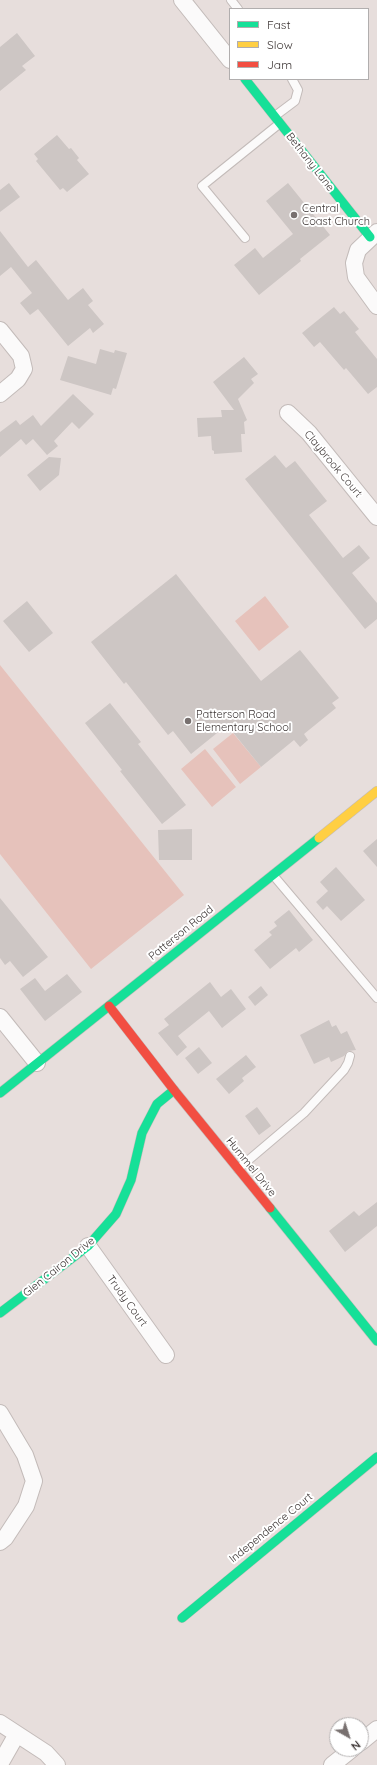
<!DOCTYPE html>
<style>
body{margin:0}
#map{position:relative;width:377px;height:1765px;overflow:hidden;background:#e7dedc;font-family:Quicksand,sans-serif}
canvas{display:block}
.legend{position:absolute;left:229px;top:8px;width:140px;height:72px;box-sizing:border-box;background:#fff;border:1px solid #b1aeae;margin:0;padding:5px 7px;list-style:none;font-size:12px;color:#3c3534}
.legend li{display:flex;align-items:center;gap:8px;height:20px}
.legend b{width:20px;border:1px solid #b1aeae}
.north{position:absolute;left:329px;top:1717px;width:40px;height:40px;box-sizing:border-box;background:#fff;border:1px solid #b1aeae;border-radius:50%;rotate:141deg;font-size:11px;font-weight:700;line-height:16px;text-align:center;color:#3c3534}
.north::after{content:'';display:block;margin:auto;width:14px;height:18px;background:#78706f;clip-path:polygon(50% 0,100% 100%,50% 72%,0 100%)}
</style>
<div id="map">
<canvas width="377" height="1765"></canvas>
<ul class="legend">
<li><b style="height:5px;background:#16e098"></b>Fast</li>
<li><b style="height:5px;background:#ffcf43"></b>Slow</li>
<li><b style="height:5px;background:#f24e42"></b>Jam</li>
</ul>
<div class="north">N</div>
</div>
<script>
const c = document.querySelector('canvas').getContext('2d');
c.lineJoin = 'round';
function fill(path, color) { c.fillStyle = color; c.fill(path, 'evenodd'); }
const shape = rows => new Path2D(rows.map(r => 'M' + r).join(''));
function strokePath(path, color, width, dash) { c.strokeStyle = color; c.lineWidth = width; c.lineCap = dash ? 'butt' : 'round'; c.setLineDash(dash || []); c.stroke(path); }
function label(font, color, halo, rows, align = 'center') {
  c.font = font + ' Quicksand,sans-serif'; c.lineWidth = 4; c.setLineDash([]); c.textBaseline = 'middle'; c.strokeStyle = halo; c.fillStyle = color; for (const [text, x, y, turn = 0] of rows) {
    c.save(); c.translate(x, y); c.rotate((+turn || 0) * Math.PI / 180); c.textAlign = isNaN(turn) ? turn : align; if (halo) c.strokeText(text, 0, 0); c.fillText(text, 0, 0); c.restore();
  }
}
fill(shape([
 [265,596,289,627,259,651,235,621],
 [0,665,184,895,91,969,0,854],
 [233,733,261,767,240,784,213,749],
 [205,749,236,787,212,807,181,769]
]), '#e6c2bb');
fill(shape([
 [17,33,35,56,22,66,26,70,0,91,0,47],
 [57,135,69,149,71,148,79,158,77,160,89,174,67,192,63,188,60,190,36,161,38,159,34,154],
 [9,183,20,197,0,212,0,190],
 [288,183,330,235,300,259,301,261,259,295,234,265,255,248,263,258,293,234,266,201],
 [0,231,28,267,36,260,68,300,83,288,93,301,88,305,104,324,93,333,90,328,68,346,38,309,30,315,20,303,32,293,11,267,0,276],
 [334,307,340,314,344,311,359,329,355,332,377,359,377,387,368,394,346,368,344,370,320,342,314,347,302,333],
 [100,349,114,353,115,350,127,353,116,389,113,388,111,395,60,380,68,356,96,364],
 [244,357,258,374,251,379,254,383,238,399,247,420,244,422,245,434,241,434,242,452,214,454,214,451,212,450,211,436,198,437,197,418,222,417,221,410,234,410,213,382],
 [73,394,94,414,79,429,72,422,54,441,58,446,47,455,33,439,26,445,21,439,0,457,0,432,16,420,20,425,33,415,41,426],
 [275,455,286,468,295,461,327,501,309,515,343,558,359,545,370,558,352,573,377,603,377,619,365,629,245,479],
 [49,457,61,458,59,475,40,491,27,475],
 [176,574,261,681,300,650,339,698,332,703,336,708,304,734,308,740,300,747,294,740,261,767,227,725,191,754,173,731,168,735,126,682,124,684,91,642],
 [27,601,53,633,29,652,3,621],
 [110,703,141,742,138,744,186,805,162,824,120,771,122,770,85,723],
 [192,829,192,860,159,860,158,830],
 [377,839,377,867,363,851],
 [336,867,365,900,341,921,327,906,323,910,316,902,328,891,320,882],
 [0,898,48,957,23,977,10,961,5,965,0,958],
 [289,910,313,940,299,952,296,948,270,969,254,950,272,935,269,932,277,926,274,922],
 [67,974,82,992,45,1021,20,989,35,978,45,991],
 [210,982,221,997,231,989,246,1009,222,1028,209,1011,178,1036,187,1047,177,1056,158,1033,169,1025,164,1019],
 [261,986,268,995,255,1006,248,997],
 [329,1020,332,1027,336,1025,341,1034,347,1031,356,1050,348,1051,344,1056,331,1062,329,1057,314,1064,300,1035],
 [199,1047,212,1063,198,1074,185,1058],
 [246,1055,256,1067,242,1078,244,1081,229,1094,216,1079],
 [257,1107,271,1126,259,1135,245,1116],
 [377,1202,377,1226,345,1252,329,1231,354,1211,359,1216]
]), '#cdc6c4');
const lane = shape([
 [231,0,238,9],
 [275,116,295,101,298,90,292,79],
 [245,238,202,186,279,124],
 [273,875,377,998],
 [238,1169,304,1113,344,1070,348,1063,350,1056]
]);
const street = shape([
 [182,0,230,60],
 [377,232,358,250,354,263,356,277,377,306],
 [0,330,21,356,24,369,18,379,0,394],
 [288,413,309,433,377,517],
 [0,1017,37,1063],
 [88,1246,166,1355],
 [0,1413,25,1455,34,1481,26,1506,5,1538,0,1542],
 [0,1723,46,1753,57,1765],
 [361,1742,377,1729],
 [0,1764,17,1734],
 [332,1765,352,1749]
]);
const fast = shape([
 [245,79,370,237],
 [0,1093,319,838],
 [270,1208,377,1341],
 [0,1313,88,1246,116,1214,131,1180,142,1133,157,1104,174,1090],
 [182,1618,377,1457]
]);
const slow = shape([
 [319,838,377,791]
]);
const jam = shape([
 [109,1006,174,1090,270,1208]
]);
strokePath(lane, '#c3bbb9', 10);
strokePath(street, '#c3bbb9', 18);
strokePath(fast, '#c3bbb9', 10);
strokePath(slow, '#c3bbb9', 10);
strokePath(jam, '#c3bbb9', 10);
strokePath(lane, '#fbfafa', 8);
strokePath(street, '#fbfafa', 16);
strokePath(fast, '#16e098', 9);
strokePath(slow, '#ffcf43', 9);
strokePath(jam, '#f24e42', 9);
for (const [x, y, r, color] of [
 [294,215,4,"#78706f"],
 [188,721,4,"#78706f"]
]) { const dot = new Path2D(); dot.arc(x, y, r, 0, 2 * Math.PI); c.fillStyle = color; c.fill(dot); strokePath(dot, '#fff', 1.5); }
label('11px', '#3c3534', '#fff', [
 ["Bethany Lane",310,162,52],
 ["Claybrook Court",333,464,50],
 ["Patterson Road",181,933,-39],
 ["Hummel Drive",251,1167,51],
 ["Glen Cairon Drive",59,1267,-39],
 ["Trudy Court",127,1301,54],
 ["Independence Court",271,1528,-39]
]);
label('11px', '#3c3534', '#fff', [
 ["Central",302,209],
 ["Coast Church",302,222],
 ["Patterson Road",196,715],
 ["Elementary School",196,728]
], 'left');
</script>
